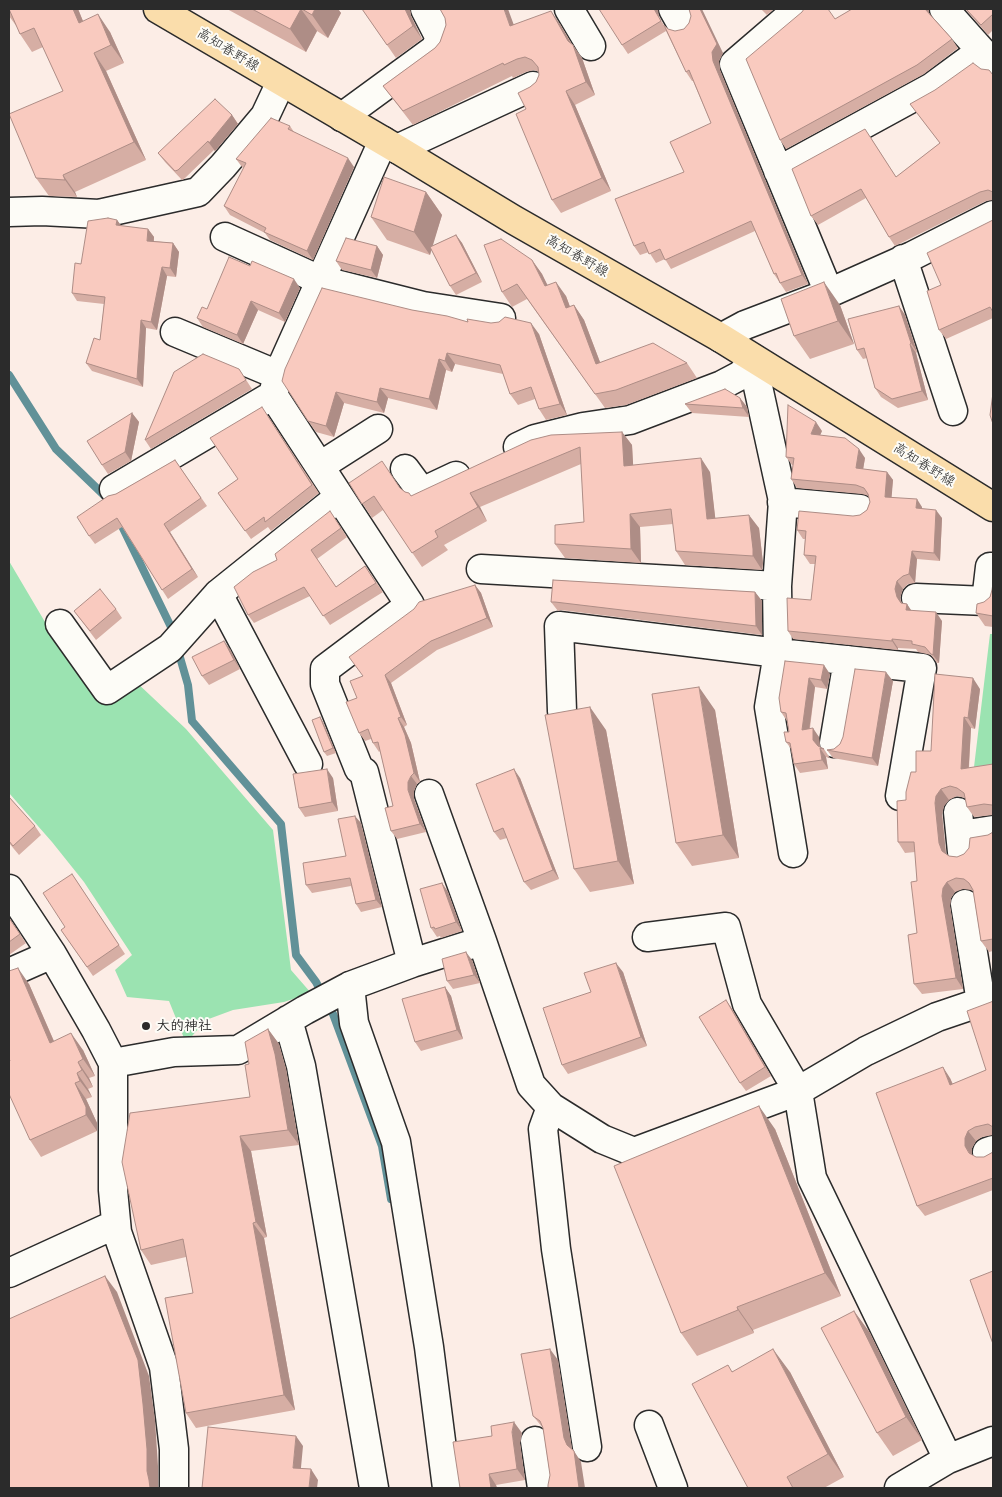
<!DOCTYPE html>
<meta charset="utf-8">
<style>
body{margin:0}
#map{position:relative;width:1002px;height:1497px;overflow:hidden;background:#fcede6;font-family:"Comic Neue",sans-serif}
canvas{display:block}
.frame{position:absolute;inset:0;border:10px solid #2b2b2b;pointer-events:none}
</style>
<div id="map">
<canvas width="1002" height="1497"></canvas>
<div class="frame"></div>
</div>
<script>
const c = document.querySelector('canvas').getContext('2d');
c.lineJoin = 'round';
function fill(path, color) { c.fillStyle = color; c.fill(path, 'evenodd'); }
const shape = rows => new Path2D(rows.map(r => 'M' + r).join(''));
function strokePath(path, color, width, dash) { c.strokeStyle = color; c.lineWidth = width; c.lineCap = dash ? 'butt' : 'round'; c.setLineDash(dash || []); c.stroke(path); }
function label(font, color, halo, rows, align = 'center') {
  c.font = font + ' "Comic Neue","Klee One",sans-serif'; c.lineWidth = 4; c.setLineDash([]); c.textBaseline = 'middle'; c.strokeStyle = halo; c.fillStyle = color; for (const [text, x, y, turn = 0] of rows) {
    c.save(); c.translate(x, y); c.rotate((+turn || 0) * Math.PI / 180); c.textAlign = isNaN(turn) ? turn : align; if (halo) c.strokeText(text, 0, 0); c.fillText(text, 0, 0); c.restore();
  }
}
fill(shape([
 [9,561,45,622,106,700,134,680,186,729,273,830,291,970,311,993,284,1002,233,1010,206,1020,186,1043,169,1001,127,997,115,970,132,955,84,882,52,842,9,793],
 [990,634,993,634,993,771,974,767]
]), '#9be3b1');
strokePath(shape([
 [9,375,56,449,108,499],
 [119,520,171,627,174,636],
 [177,647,188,685,192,721,281,824,296,955,316,982,333,1014,382,1146,391,1199]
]), '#619198', 8);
const minor = shape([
 [569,9,591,46],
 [673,9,682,25],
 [798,9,734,64,829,293],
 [944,9,993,64],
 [342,117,435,49,440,38,425,9],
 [383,141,278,375,273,395,410,605,325,669,325,684,359,769,364,772,412,963],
 [397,149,533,86],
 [778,171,932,87,981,51],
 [9,212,42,211,99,214,198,192,223,166,265,116,281,82],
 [225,237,320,280,423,306,501,318],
 [903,259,953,411],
 [175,332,278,375],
 [721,338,745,325,829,293,912,256,993,215],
 [518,447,535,439,583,427,630,420,722,385,741,375,754,359,757,382,783,501,777,586,778,653,769,707,793,853],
 [320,466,378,429],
 [405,469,422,492,456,476],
 [114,489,273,395],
 [782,502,860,509],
 [481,569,777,586],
 [916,598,986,601,990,567,993,568],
 [60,624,107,690,170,648,218,594],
 [562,711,559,626,778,653,922,668,900,796],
 [834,743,848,660],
 [308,764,218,594,339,497],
 [429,794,482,941],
 [958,812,962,852],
 [961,835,993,830],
 [9,889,52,954,96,1030,113,1063,113,1190,117,1232,164,1367,174,1449,174,1488],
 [965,904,981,1002],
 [647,937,726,927,747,1004,798,1091,812,1178,948,1459],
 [9,973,52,954],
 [350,986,354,1023,396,1142,429,1347,447,1488],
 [288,1020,301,1066,374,1488],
 [113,1063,174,1052,238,1050,305,1010,350,986,412,963,482,941,531,1085,551,1107,602,1139,634,1152,798,1091,866,1051,937,1017,993,998],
 [551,1107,543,1129,556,1249,587,1447],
 [987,1152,993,1150],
 [9,1273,116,1224],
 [649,1425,673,1488],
 [535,1441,542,1488],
 [899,1488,948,1459,993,1441]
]);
const major = shape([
 [158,9,397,149,514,220,721,338,993,507]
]);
strokePath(minor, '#2b2b2b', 31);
strokePath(major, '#2b2b2b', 31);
strokePath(minor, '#fdfcf7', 28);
strokePath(major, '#faddab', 28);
fill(shape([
 [9,9,78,9,83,21,110,32,124,63,106,71,146,160,75,192,77,197,49,196,36,178,63,91,43,47,32,52,20,34,17,27,9,16],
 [227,9,338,9,341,13,328,38,317,31,306,52],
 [362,9,410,9,411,16,422,39,396,58],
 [657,9,659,17,665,27,668,29,723,53,719,61,720,70,808,284,786,292,774,274,755,231,671,269,665,259,656,263,649,252,640,255,634,246,684,172,711,123,693,81,692,81,686,72,666,31,628,54,622,45],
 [761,9,774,9,767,15],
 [852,9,929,9,929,13,930,15,952,39,958,48,924,74,786,149,780,140,802,12,835,19],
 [965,9,993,9,993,30,988,35],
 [445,18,514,24,560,24,572,44,582,58,595,95,575,105,611,191,561,213,552,200,526,109,530,87,536,82,539,75,539,72,534,70,526,72,513,78,512,76,413,125,383,86,435,48,440,42,446,25],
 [981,69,993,75,993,200,986,201,895,246,889,237,866,198,818,225,811,216,871,138,896,177,940,143,910,104],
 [232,115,238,124,215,151,214,150,184,179,182,180,165,162,158,153],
 [290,126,294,132,354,167,313,260,270,240,265,233,230,215,224,206,244,168,242,167,236,159],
 [426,192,442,215,432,246,456,235,462,243,482,282,456,295,450,286,431,249,430,255,387,240,371,217],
 [117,220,121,226,148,229,154,237,154,241,173,243,179,252,176,277,167,276,157,330,146,328,143,387,92,371,86,363,100,340,104,304,77,301,72,293,81,264],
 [993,220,993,318,946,339,939,330,941,285],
 [377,246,383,255,377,278,342,270,336,261],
 [532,260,542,274,547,285,566,296,570,307,574,305,584,320,600,362,687,363,697,378,626,405,605,408,527,299,512,307,502,292],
 [300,288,285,322,258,310,243,344,203,327,197,318,207,309],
 [840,305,854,344,810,359,794,336],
 [899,306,905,315,917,352,916,353,928,400,898,408,881,397,875,388,867,358,863,359,857,350],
 [412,310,468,322,539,334,567,415,546,420,539,409,535,399,518,405,510,394,503,374,455,364,452,372,446,370,437,410,388,398,384,413,344,403,334,437,316,432,308,421],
 [239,369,252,389,151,449,145,440],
 [740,398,747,407,749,417,692,413,685,404],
 [132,413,139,422,131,461,108,474,102,465],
 [268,416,319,493,271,531,268,527,251,539,218,493,238,479],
 [822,431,820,435,865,458,863,469,887,472,893,480,891,497,922,507,922,509,942,518,940,561,917,559,915,583,908,584,903,589,900,598,902,603,907,604,911,611,942,621,939,663,937,663,931,655,918,652,916,649,898,648,898,650,793,639,788,631,811,600,815,564,810,564,804,555,805,539,803,539,797,530,860,515,867,510,870,502,869,496,862,494,797,488,791,479,793,465,792,465,786,457],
 [622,432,632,445,633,465,710,472,715,518,759,528,763,563,762,570,685,565,676,551,673,524,640,527,641,563,565,558,555,544,584,522,581,464,480,507,487,521,444,545,448,550,422,567,383,510,372,518,349,483,400,488,411,496],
 [175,460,207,506,170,532,198,577,168,599,122,527,95,544,89,536,116,494],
 [330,511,347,537,317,559,336,587,365,566,383,592,330,625,310,596,254,623,248,615,277,560],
 [553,580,755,592,762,601,762,635,561,610,558,611,551,602],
 [993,583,993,627,985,626,976,613,990,597,992,590],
 [475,585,481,593,493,627,437,650,391,683,407,725,404,727,411,743,420,782,417,784,414,791,414,799,426,832,397,839,391,831,393,806,380,751,379,752,373,743,371,739,365,741,359,733,357,698,363,676],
 [116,609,122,618,96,640,74,611],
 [230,649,240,669,209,685,202,676],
 [785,661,830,674,827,689,815,687,810,728,819,737,820,747,824,749,830,758,826,757,828,769,800,773,794,764,792,750,786,742,789,732,787,721,781,712],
 [893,681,878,766,833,758,827,750,834,749,840,744],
 [980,689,975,729,971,728,969,768,993,764,993,815,974,817,967,807,965,798,957,796,949,800,944,806,942,814,946,854,949,856,957,857,964,854,988,835,993,832,993,951,989,952,981,941,973,891,971,890,963,889,955,892,951,898,950,906,963,989,922,994,914,984,917,933,917,881,915,852,905,853,898,842,906,800,916,772],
 [715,710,739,858,692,866,676,843],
 [320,717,323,722,336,753,327,756,324,752],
 [606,730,634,884,590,892,574,869],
 [333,778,338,811,305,817,299,808],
 [520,778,559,879,531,890,524,882,507,838,500,840,494,832],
 [9,797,35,826,41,835,19,855,9,843],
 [361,823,382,907,361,912,356,904,351,886,312,893,306,885,346,856],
 [72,874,125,954,93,976,61,930,65,927],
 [442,883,448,892,462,931,441,938,440,936,437,937,431,928],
 [9,918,26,943,9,955],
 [472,960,480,983,453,989,447,981],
 [623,972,647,1046,568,1074,562,1065,591,992],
 [29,984,54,1041,83,1050,95,1076,89,1078,93,1087,88,1089,92,1097,86,1099,97,1123,97,1131,41,1157,30,1140,10,1061],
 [445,987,451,996,463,1039,421,1051,415,1042],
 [726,1000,732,1009,771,1076,746,1091,740,1083],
 [993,1001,993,1135,982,1137,976,1141,972,1148,972,1155,976,1157,984,1157,993,1152,993,1190,925,1216,917,1206,950,1078,953,1084,986,1070,991,1002],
 [268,1029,279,1044,286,1069,299,1145,251,1151,267,1237,264,1238,295,1410,196,1428,186,1413,193,1293,186,1257,151,1265,141,1250,250,1097,249,1064],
 [775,1129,841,1296,753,1330,754,1333,697,1356,681,1333],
 [854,1311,870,1333,922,1440,893,1456,877,1433],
 [558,1360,572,1449,581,1462,550,1475,543,1428,533,1416],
 [732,1371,790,1372,844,1477,824,1488,748,1488],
 [522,1433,520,1443,525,1480,496,1485,497,1488,460,1488]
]), '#d6aea4');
fill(shape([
 [73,9,78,9,91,41,79,23],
 [301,9,317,31,306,52,290,29],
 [315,9,338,9,341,13,328,38,312,15],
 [405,9,410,9,411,16,422,39,413,26],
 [504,9,508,9,519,39,510,26],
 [654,9,658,9,659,17,667,30],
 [700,9,702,9,723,53,719,61,720,70,808,284,802,275,713,61],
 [925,9,929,9,929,13,932,19],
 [551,11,560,24,573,47,573,45,582,58,595,95,586,82,568,41],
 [98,14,110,32,124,63,111,45],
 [94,53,106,71,146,160,134,142],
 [566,91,575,105,611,191,602,178],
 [232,115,238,124,215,151,209,143],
 [348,158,354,167,313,260,307,251],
 [63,175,75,192,77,197,65,180],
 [426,192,442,215,430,255,414,232],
 [117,220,123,228,116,225],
 [148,229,154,237,153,249,147,241],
 [456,235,462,243,482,282,476,273],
 [173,243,179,252,176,277,170,268],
 [377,246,383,255,377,278,371,270],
 [532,260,542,274,555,300,545,286],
 [162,267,167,276,157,330,151,322],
 [294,279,300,288,285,322,279,313],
 [556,282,566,296,576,323,566,308],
 [824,282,840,305,854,344,838,321],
 [251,301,258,310,243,344,237,335],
 [574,305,584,320,606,378,596,364],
 [899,306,905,315,917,352,911,343],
 [141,320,146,328,143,387,137,379],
 [531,323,539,334,567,415,560,404],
 [910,344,916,353,928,400,922,391],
 [447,353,455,364,452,372,445,361],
 [439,359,446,370,437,410,429,399],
 [380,388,388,398,384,413,377,402],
 [336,392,344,403,334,437,326,426],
 [740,398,747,407,749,417,743,408],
 [132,413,139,422,131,461,125,452],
 [816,422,822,431,817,442,811,434],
 [622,432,632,445,634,480,624,466],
 [859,449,865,458,862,476,856,468],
 [701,458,710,472,717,533,707,519],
 [887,472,893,480,891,505,885,497],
 [470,493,480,507,487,521,478,507],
 [917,499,922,507,922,517,916,508],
 [936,510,942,518,940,561,934,553],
 [630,514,640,527,641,563,631,549],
 [749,515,759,528,763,563,762,570,753,556],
 [164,524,170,532,198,577,192,569],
 [912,551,917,559,915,583,909,574],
 [897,581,903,589,900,598,902,606,897,597,895,589],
 [475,585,481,593,493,627,487,618],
 [755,592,762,601,762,635,756,626],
 [907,604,913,613,906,610],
 [936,612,942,621,939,663,933,655],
 [892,639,898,648,898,650,892,641],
 [224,641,230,649,240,669,234,660],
 [824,665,830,674,827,689,821,680],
 [886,672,893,681,878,766,872,758],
 [385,675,391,683,407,725,401,717],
 [809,678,815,687,808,738,802,730],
 [973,678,980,689,975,729,968,718],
 [699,687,715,710,739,858,723,835],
 [590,707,606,730,634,884,618,861],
 [320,717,323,722,336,753,333,748],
 [964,717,971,728,968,779,961,769],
 [398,718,404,727,411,743,420,782,414,773],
 [813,728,819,737,820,749,813,740],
 [820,748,826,757,828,769,822,760],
 [327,769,333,778,338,811,332,802],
 [514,769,520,778,559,879,553,870],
 [411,776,417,784,414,791,414,799,426,832,420,824,408,790,408,782],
 [941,789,949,800,944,806,942,814,946,854,950,861,942,851,939,843,935,803,936,796],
 [355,816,361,823,382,907,376,900],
 [947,882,955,892,951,898,950,906,963,989,956,978,942,896,943,888],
 [442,883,448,892,462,931,456,922],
 [466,952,472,960,480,983,474,975],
 [616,963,623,972,647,1046,641,1037],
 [18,968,29,984,62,1060,50,1043],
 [445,987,451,996,463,1039,457,1030],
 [726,1000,732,1009,771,1076,765,1067],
 [268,1029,279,1044,286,1069,299,1145,288,1130],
 [71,1033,83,1050,95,1076,83,1059],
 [78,1062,89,1078,93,1087,82,1070],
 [943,1067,950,1078,957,1095,950,1085],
 [77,1073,88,1089,92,1097,80,1081],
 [75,1083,86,1099,97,1123,97,1131,86,1115],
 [759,1106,775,1129,841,1296,825,1273],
 [968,1131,976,1141,972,1148,972,1156,976,1163,965,1146,965,1138],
 [240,1136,251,1151,267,1237,256,1222],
 [253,1223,264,1238,295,1410,284,1395],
 [105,1276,117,1292,149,1376,155,1420,158,1466,158,1488,150,1488],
 [737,1307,753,1330,754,1333,738,1310],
 [854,1311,870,1333,922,1440,906,1417],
 [550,1349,558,1360,572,1449,574,1451,581,1462,585,1488,579,1488,567,1445,564,1438],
 [773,1349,790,1372,844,1477,828,1454],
 [514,1422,522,1433,520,1443,525,1480,517,1469,512,1432],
 [296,1436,303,1446,300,1478,293,1468],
 [311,1469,318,1480,317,1488,309,1488],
 [489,1474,496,1485,497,1488,491,1488]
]), '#ae8d86');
const building = shape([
 [9,9,73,9,79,23,98,14,111,45,94,53,134,142,63,175,65,180,36,178,9,114,63,91,34,28,20,34,9,9],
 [252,9,301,9,290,29,252,9],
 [302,9,315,9,312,15,302,9],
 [362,9,405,9,413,26,387,45,362,9],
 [440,9,504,9,510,26,551,11,568,41,573,45,586,82,566,91,602,178,552,200,516,114,526,109,518,93,530,87,536,82,539,75,538,67,532,60,525,57,517,59,504,65,503,63,403,111,383,86,435,48,440,42,446,25,445,18,440,9],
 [599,9,654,9,661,21,622,45,599,9],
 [689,9,700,9,717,44,712,52,713,61,802,275,780,283,776,273,774,274,751,221,665,260,660,249,649,254,644,242,634,246,615,199,684,172,670,142,711,123,689,70,686,72,664,25,668,29,675,31,684,29,689,23,691,16,689,9],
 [804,9,828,9,835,19,852,9,925,9,952,39,917,65,780,140,746,59,802,12,804,9],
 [966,9,993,9,993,14,981,25,966,9],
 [973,63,981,69,989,70,993,75,993,192,988,190,980,192,889,237,861,189,811,216,792,169,865,129,896,177,940,143,910,104,935,90,973,63],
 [215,99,232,115,209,143,208,141,178,170,175,171,158,153,215,99],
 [271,118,290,126,288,129,348,158,307,251,264,232,266,228,224,206,246,163,236,159,271,118],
 [384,177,426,192,414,232,371,217,384,177],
 [108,218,117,220,116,225,148,229,147,241,173,243,170,268,162,267,151,322,141,320,137,379,86,363,94,338,100,340,105,297,72,293,75,263,81,264,88,221,108,218],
 [993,220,993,312,990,307,939,330,927,291,941,285,927,253,993,220],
 [456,235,476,273,450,286,430,247,456,235],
 [346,238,377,246,371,270,336,261,346,238],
 [501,239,532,260,545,286,556,282,566,308,574,305,596,364,653,343,687,363,616,390,595,394,517,284,502,292,484,245,501,239],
 [229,257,250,266,252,261,294,279,279,313,251,301,237,335,197,318,202,307,207,309,229,257],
 [824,282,838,321,794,336,781,299,824,282],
 [322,288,412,310,447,316,468,322,467,319,491,323,499,322,505,317,531,323,560,404,539,409,531,387,510,394,500,365,447,353,445,361,439,359,429,399,380,388,377,402,336,392,326,426,308,421,282,381,285,369,322,288],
 [899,306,911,343,910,344,922,391,892,399,875,388,864,348,857,350,848,319,899,306],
 [203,354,239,369,246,380,145,440,174,372,203,354],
 [725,389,740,398,743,408,685,404,725,389],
 [993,393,993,424,990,415,993,393],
 [788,405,816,422,811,434,845,438,859,449,856,468,887,472,885,497,917,499,916,508,936,510,934,553,912,551,909,574,903,576,897,581,895,589,897,597,901,603,907,604,906,610,936,612,933,655,931,654,925,647,912,644,912,641,892,639,892,641,788,631,787,598,811,600,816,556,804,555,806,531,797,530,799,511,853,516,860,515,867,510,870,502,868,494,864,488,856,485,791,479,794,458,786,457,788,405],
 [262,407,312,485,265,522,264,517,245,531,218,493,238,479,210,438,262,407],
 [132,413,125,452,102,465,87,441,132,413],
 [622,432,624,466,701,458,707,519,749,515,753,549,753,556,676,551,671,509,630,514,631,549,555,544,555,525,584,522,580,447,470,493,478,507,435,531,438,537,412,553,374,496,362,504,349,483,382,461,400,488,405,492,409,493,411,496,531,440,551,435,622,432],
 [175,460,201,498,164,524,192,569,162,590,117,518,89,536,77,517,108,496,116,494,175,460],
 [330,511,341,528,311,550,336,587,365,566,376,583,323,616,304,587,248,615,234,587,253,572,277,560,275,554,330,511],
 [553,580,755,592,756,626,555,602,551,602,553,580],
 [993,583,993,616,976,613,977,604,984,602,990,597,992,590,993,583],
 [475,585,487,618,431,641,385,675,401,717,398,718,405,735,414,773,411,776,408,782,408,790,420,824,391,831,385,808,393,806,378,742,373,743,368,729,359,733,346,702,357,698,350,681,363,676,349,657,414,609,419,602,475,585],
 [100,589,116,609,90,631,74,611,100,589],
 [224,641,234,660,202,676,192,657,224,641],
 [785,661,824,665,821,680,809,678,802,730,813,728,813,740,818,746,824,749,820,748,822,760,794,764,790,743,786,742,784,732,789,732,786,713,781,712,779,698,785,661],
 [855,669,886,672,872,758,827,750,834,749,840,744,843,737,855,669],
 [935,674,973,678,968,718,964,717,961,769,993,764,993,806,992,805,984,804,967,807,964,793,957,788,950,786,941,789,936,796,935,803,939,843,942,851,949,856,957,857,964,854,969,848,970,838,988,835,993,832,993,939,981,941,973,890,969,883,964,879,956,878,947,882,943,888,942,896,956,978,914,984,908,935,917,933,911,882,917,881,914,842,898,842,897,801,906,800,906,792,911,772,916,772,916,751,931,751,935,674],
 [699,687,723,835,676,843,652,694,699,687],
 [590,707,618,861,574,869,545,715,590,707],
 [320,717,333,748,324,752,312,720,320,717],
 [327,769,332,802,299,808,293,774,327,769],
 [514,769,553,870,524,882,503,828,494,832,476,784,514,769],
 [9,797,35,826,13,846,9,841,9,797],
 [355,816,376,900,356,904,350,878,306,885,303,863,346,856,338,819,355,816],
 [72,874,119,945,87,967,61,930,65,927,43,893,72,874],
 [442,883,456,922,435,929,434,927,431,928,420,889,442,883],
 [9,918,20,934,9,942,9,918],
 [466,952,474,975,447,981,442,959,466,952],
 [616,963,641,1037,562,1065,543,1008,591,992,584,973,616,963],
 [18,968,50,1043,71,1033,83,1059,78,1062,82,1070,77,1073,80,1081,75,1083,86,1107,86,1115,30,1140,9,1094,9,1062,10,1061,9,1058,9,971,18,968],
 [445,987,457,1030,415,1042,402,999,445,987],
 [726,1000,765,1067,740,1083,699,1017,726,1000],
 [993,1001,993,1127,988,1124,975,1127,968,1131,965,1138,965,1146,969,1153,976,1157,984,1157,993,1152,993,1179,993,1178,917,1206,876,1093,943,1067,950,1085,986,1070,967,1011,991,1002,993,1001],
 [268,1029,275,1054,288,1130,240,1136,256,1222,253,1223,284,1395,186,1413,165,1298,193,1293,183,1239,141,1250,122,1162,130,1113,250,1097,245,1065,249,1064,245,1042,268,1029],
 [759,1106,825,1273,737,1307,738,1310,681,1333,614,1166,759,1106],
 [993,1271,993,1344,970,1280,993,1271],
 [105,1276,138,1360,143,1404,147,1449,147,1471,149,1480,150,1488,9,1488,9,1319,105,1276],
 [854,1311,906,1417,877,1433,821,1328,854,1311],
 [550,1349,564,1438,567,1445,574,1451,579,1488,548,1488,548,1485,550,1475,543,1428,540,1421,533,1416,521,1354,550,1349],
 [773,1349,828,1454,787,1477,793,1488,748,1488,692,1384,728,1365,732,1372,773,1349],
 [514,1422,512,1432,517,1469,489,1474,491,1488,460,1488,453,1442,492,1436,491,1426,514,1422],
 [208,1427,296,1436,293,1468,311,1469,309,1488,202,1488,208,1427]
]);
fill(building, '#f9cabf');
strokePath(building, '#ae8d86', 1);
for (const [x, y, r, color] of [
 [146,1026,5,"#2b2b2b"]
]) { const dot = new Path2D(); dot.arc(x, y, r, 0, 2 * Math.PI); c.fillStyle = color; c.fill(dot); strokePath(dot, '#fdfcf7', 2); }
label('14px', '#2b2b2b', '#fdfcf7', [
 ["高知春野線",228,50,31],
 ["高知春野線",577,256,30],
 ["高知春野線",924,465,32]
]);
label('bold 14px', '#2b2b2b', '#fdfcf7', [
 ["大的神社",156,1026]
], 'left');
</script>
